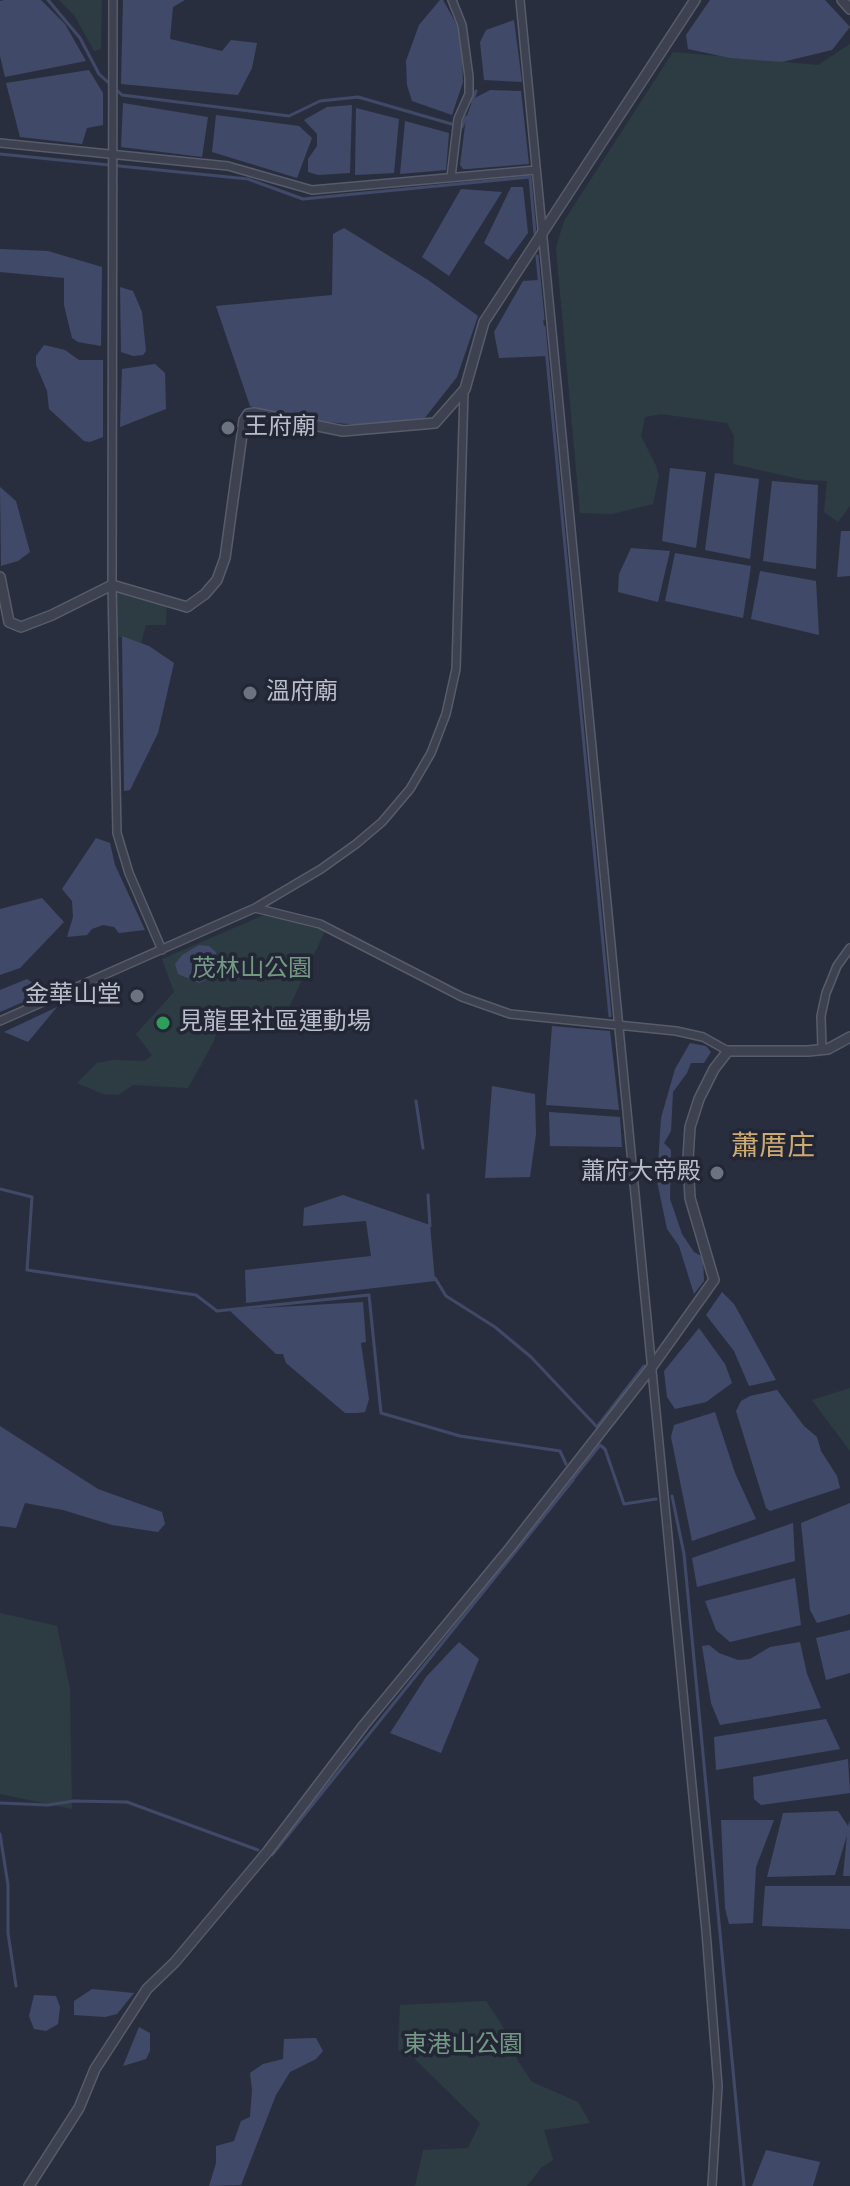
<!DOCTYPE html>
<meta charset="utf-8">
<style>
body{margin:0}
canvas{display:block;background:#292e3f}
</style>
<canvas width="850" height="2186"></canvas>
<script>
const c = document.querySelector('canvas').getContext('2d');
c.lineJoin = 'round';
function fill(path, color) { c.fillStyle = color; c.fill(path, 'evenodd'); }
const shape = rows => new Path2D(rows.map(r => 'M' + r).join(''));
function strokePath(path, color, width, dash) { c.strokeStyle = color; c.lineWidth = width; c.lineCap = dash ? 'butt' : 'round'; c.setLineDash(dash || []); c.stroke(path); }
function label(font, color, halo, rows, align = 'center') {
  c.font = font + ' "Archivo Narrow","Noto Sans TC",sans-serif'; c.lineWidth = 7; c.setLineDash([]); c.textBaseline = 'middle'; c.strokeStyle = halo; c.fillStyle = color; for (const [text, x, y, turn = 0] of rows) {
    c.save(); c.translate(x, y); c.rotate((+turn || 0) * Math.PI / 180); c.textAlign = isNaN(turn) ? turn : align; if (halo) c.strokeText(text, 0, 0); c.fillText(text, 0, 0); c.restore();
  }
}
fill(shape([
 [59,0,102,0,101,49,94,51,75,16],
 [850,44,850,506,838,522,824,512,827,481,804,480,733,464,734,436,727,423,661,414,645,417,641,436,656,466,659,476,653,504,612,514,580,513,556,248,564,221,673,52,818,65],
 [112,585,167,603,166,625,146,625,141,643,113,635],
 [269,913,325,931,285,1016,220,1018,214,1041,188,1088,133,1085,118,1095,103,1094,77,1083,97,1063,114,1060,145,1061,152,1055,136,1034,174,992,162,959],
 [850,1388,850,1451,812,1400],
 [0,1613,57,1626,70,1689,72,1809,0,1794],
 [486,2001,502,2025,518,2061,532,2082,578,2102,590,2123,544,2130,553,2160,542,2167,527,2186,415,2186,423,2150,468,2148,480,2123,414,2058,398,2050,400,2005]
]), '#2c3c42');
fill(shape([
 [4,0,41,0,65,24,86,61,5,77,0,56,0,1],
 [123,0,185,0,173,7,170,39,222,51,231,40,257,43,252,68,238,95,121,84],
 [440,0,443,0,458,27,462,56,463,82,452,115,412,101,407,85,406,61,419,25],
 [710,0,825,0,850,27,832,50,782,62,730,58,688,49,686,35],
 [514,20,522,82,484,80,480,42,486,30],
 [89,70,103,93,103,125,87,128,82,144,20,137,6,83],
 [490,90,521,91,529,164,468,169,463,169,460,165,466,118,473,99],
 [123,103,208,117,202,157,121,147],
 [352,105,350,173,318,175,308,172,308,159,317,146,317,134,304,120,327,107],
 [356,108,399,119,394,173,355,175],
 [216,115,299,126,312,138,297,178,212,152],
 [405,121,449,133,446,170,400,174],
 [511,187,523,187,528,233,508,260,484,243],
 [461,189,502,192,449,276,422,257],
 [344,228,428,280,478,316,457,377,424,419,359,425,305,420,250,406,216,306,332,295,333,234],
 [0,249,48,251,102,267,101,346,78,342,72,338,64,305,64,278,0,272],
 [539,280,547,356,499,358,494,332,523,281],
 [120,287,133,291,142,312,146,351,143,355,133,356,121,352],
 [44,345,65,350,79,360,103,360,103,437,90,442,84,441,49,409,47,391,36,365,36,356],
 [155,364,165,373,166,409,120,427,122,369],
 [670,468,706,472,696,548,662,541],
 [715,473,759,479,750,559,705,550],
 [772,481,818,485,816,569,763,561],
 [0,487,16,501,30,552,18,561,1,566],
 [841,531,850,531,850,576,837,577],
 [631,548,670,551,658,602,618,592,619,574],
 [675,553,751,566,743,618,665,601],
 [760,571,816,581,819,635,751,619],
 [122,636,149,646,174,663,158,733,130,790,124,791],
 [96,838,110,843,115,865,145,930,119,933,114,927,103,925,92,929,87,935,67,937,73,917,72,901,62,889],
 [42,898,64,922,20,968,0,975,0,909],
 [199,945,209,946,216,952,218,964,211,978,199,983,178,974,175,964,182,955],
 [27,979,46,992,0,1012,0,990],
 [57,1007,28,1042,4,1032],
 [552,1026,610,1031,619,1110,546,1105],
 [690,1043,706,1046,711,1052,704,1063,691,1063,687,1073,673,1092,671,1131,664,1143,671,1150,670,1199,682,1234,694,1252,703,1257,704,1281,694,1294,679,1246,667,1229,657,1181,661,1118,675,1069],
 [492,1086,535,1094,536,1134,530,1177,485,1178],
 [549,1112,620,1117,622,1147,550,1146],
 [343,1195,430,1225,435,1281,246,1303,245,1270,371,1256,366,1221,303,1226,304,1208],
 [722,1292,734,1304,776,1380,749,1386,734,1351,706,1315],
 [363,1302,366,1342,361,1343,369,1399,365,1412,357,1413,345,1413,286,1363,283,1354,276,1354,229,1310],
 [699,1328,725,1364,732,1383,706,1402,675,1409,667,1397,664,1371],
 [777,1390,804,1426,817,1437,821,1451,837,1476,840,1488,770,1511,766,1508,736,1411,741,1401,750,1396],
 [715,1412,735,1473,756,1519,692,1541,671,1437,674,1425],
 [0,1426,98,1489,162,1512,165,1524,158,1532,112,1525,63,1510,25,1503,16,1528,0,1526],
 [850,1503,850,1614,817,1623,810,1610,801,1523],
 [793,1523,795,1561,697,1587,692,1558],
 [795,1578,801,1625,730,1642,716,1630,705,1601],
 [850,1630,850,1673,826,1680,816,1638],
 [459,1642,479,1659,441,1753,390,1733,426,1677],
 [800,1642,807,1674,821,1708,720,1725,711,1703,702,1646,709,1645,719,1653,738,1660,750,1659,770,1647],
 [826,1719,840,1749,716,1770,714,1737],
 [848,1759,850,1793,761,1805,754,1799,753,1777],
 [838,1811,848,1826,850,1820,850,1876,843,1876,847,1835,835,1875,767,1877,783,1813],
 [721,1820,774,1820,756,1867,753,1923,729,1924,725,1908],
 [765,1886,850,1886,850,1929,762,1926],
 [92,1989,134,1993,117,2014,105,2017,74,2015,74,2001],
 [34,1995,56,1996,60,2007,58,2024,46,2031,34,2029,29,2016],
 [139,2027,150,2033,150,2051,146,2059,123,2066],
 [316,2038,323,2051,316,2059,290,2072,276,2095,241,2185,209,2186,216,2163,216,2146,234,2141,241,2121,250,2117,252,2090,250,2073,263,2064,283,2059,284,2039],
 [766,2150,820,2162,813,2186,752,2186]
]), '#404967');
strokePath(shape([
 [48,0,80,38,99,74,122,95,289,116,320,101,358,97,462,127,466,117],
 [472,102,476,91],
 [0,154,248,179,303,199,530,177,535,233],
 [537,256,543,319],
 [544,327,610,1016],
 [416,1101,423,1148],
 [0,1189,32,1197,27,1270,196,1295,217,1311,369,1295,381,1413,460,1436,560,1451,566,1464],
 [428,1195,430,1226],
 [435,1278,446,1296,495,1327,531,1357,597,1427,644,1366],
 [573,1479,600,1445,605,1449,624,1504,656,1499],
 [672,1496,684,1554,744,2186],
 [0,1803,48,1805,74,1801,127,1802,258,1850],
 [0,1834,8,1885,8,1933,16,1986],
 [272,1855,573,1480]
]), '#404967', 3);
const minor = shape([
 [113,0,112,585,117,833,129,873,162,950],
 [520,0,706,1931,718,2086,712,2186],
 [0,143,228,166,312,190,536,170],
 [451,177,458,119,469,94,469,77,462,25,452,0],
 [255,908,320,924,462,997,510,1014,676,1031,703,1037,728,1051],
 [0,1021,255,908,321,869,356,844,382,822,410,789,431,753,446,714,456,669,464,391],
 [822,1048,821,1016,826,993,837,966,850,948]
]);
const tertiary = shape([
 [842,0,850,9],
 [0,577,9,622,21,627,52,615,112,585,187,607,205,594,217,580,225,558,244,420,248,414,254,413,343,431,435,423,465,389,484,322,695,0],
 [29,2186,79,2108,95,2069,147,1989,175,1962,268,1851,364,1725,510,1548,651,1368,714,1280,690,1198,688,1159,690,1127,699,1099,714,1069,728,1051,808,1051,828,1049,850,1037]
]);
strokePath(minor, '#585c6a', 10);
strokePath(tertiary, '#585c6a', 12);
strokePath(minor, '#3d4150', 7);
strokePath(tertiary, '#3d4150', 9);
for (const [x, y, r, color] of [
 [228,428,8,"#6b7280"],
 [250,693,8,"#6b7280"],
 [137,996,8,"#6b7280"],
 [163,1023,8,"#2e9e5b"],
 [717,1173,8,"#6b7280"]
]) { const dot = new Path2D(); dot.arc(x, y, r, 0, 2 * Math.PI); c.fillStyle = color; c.fill(dot); strokePath(dot, '#222635', 3); }
label('24px', '#babdca', '#222635', [
 ["王府廟",244,428],
 ["溫府廟",266,693],
 ["金華山堂",121,996,"right"],
 ["見龍里社區運動場",179,1023],
 ["蕭府大帝殿",701,1173,"right"]
], 'left');
label('24px', '#739883', '#222635', [
 ["茂林山公園",252,970],
 ["東港山公園",463,2046]
]);
label('28px', '#ccab72', '#222635', [
 ["蕭厝庄",773,1147]
]);
</script>
